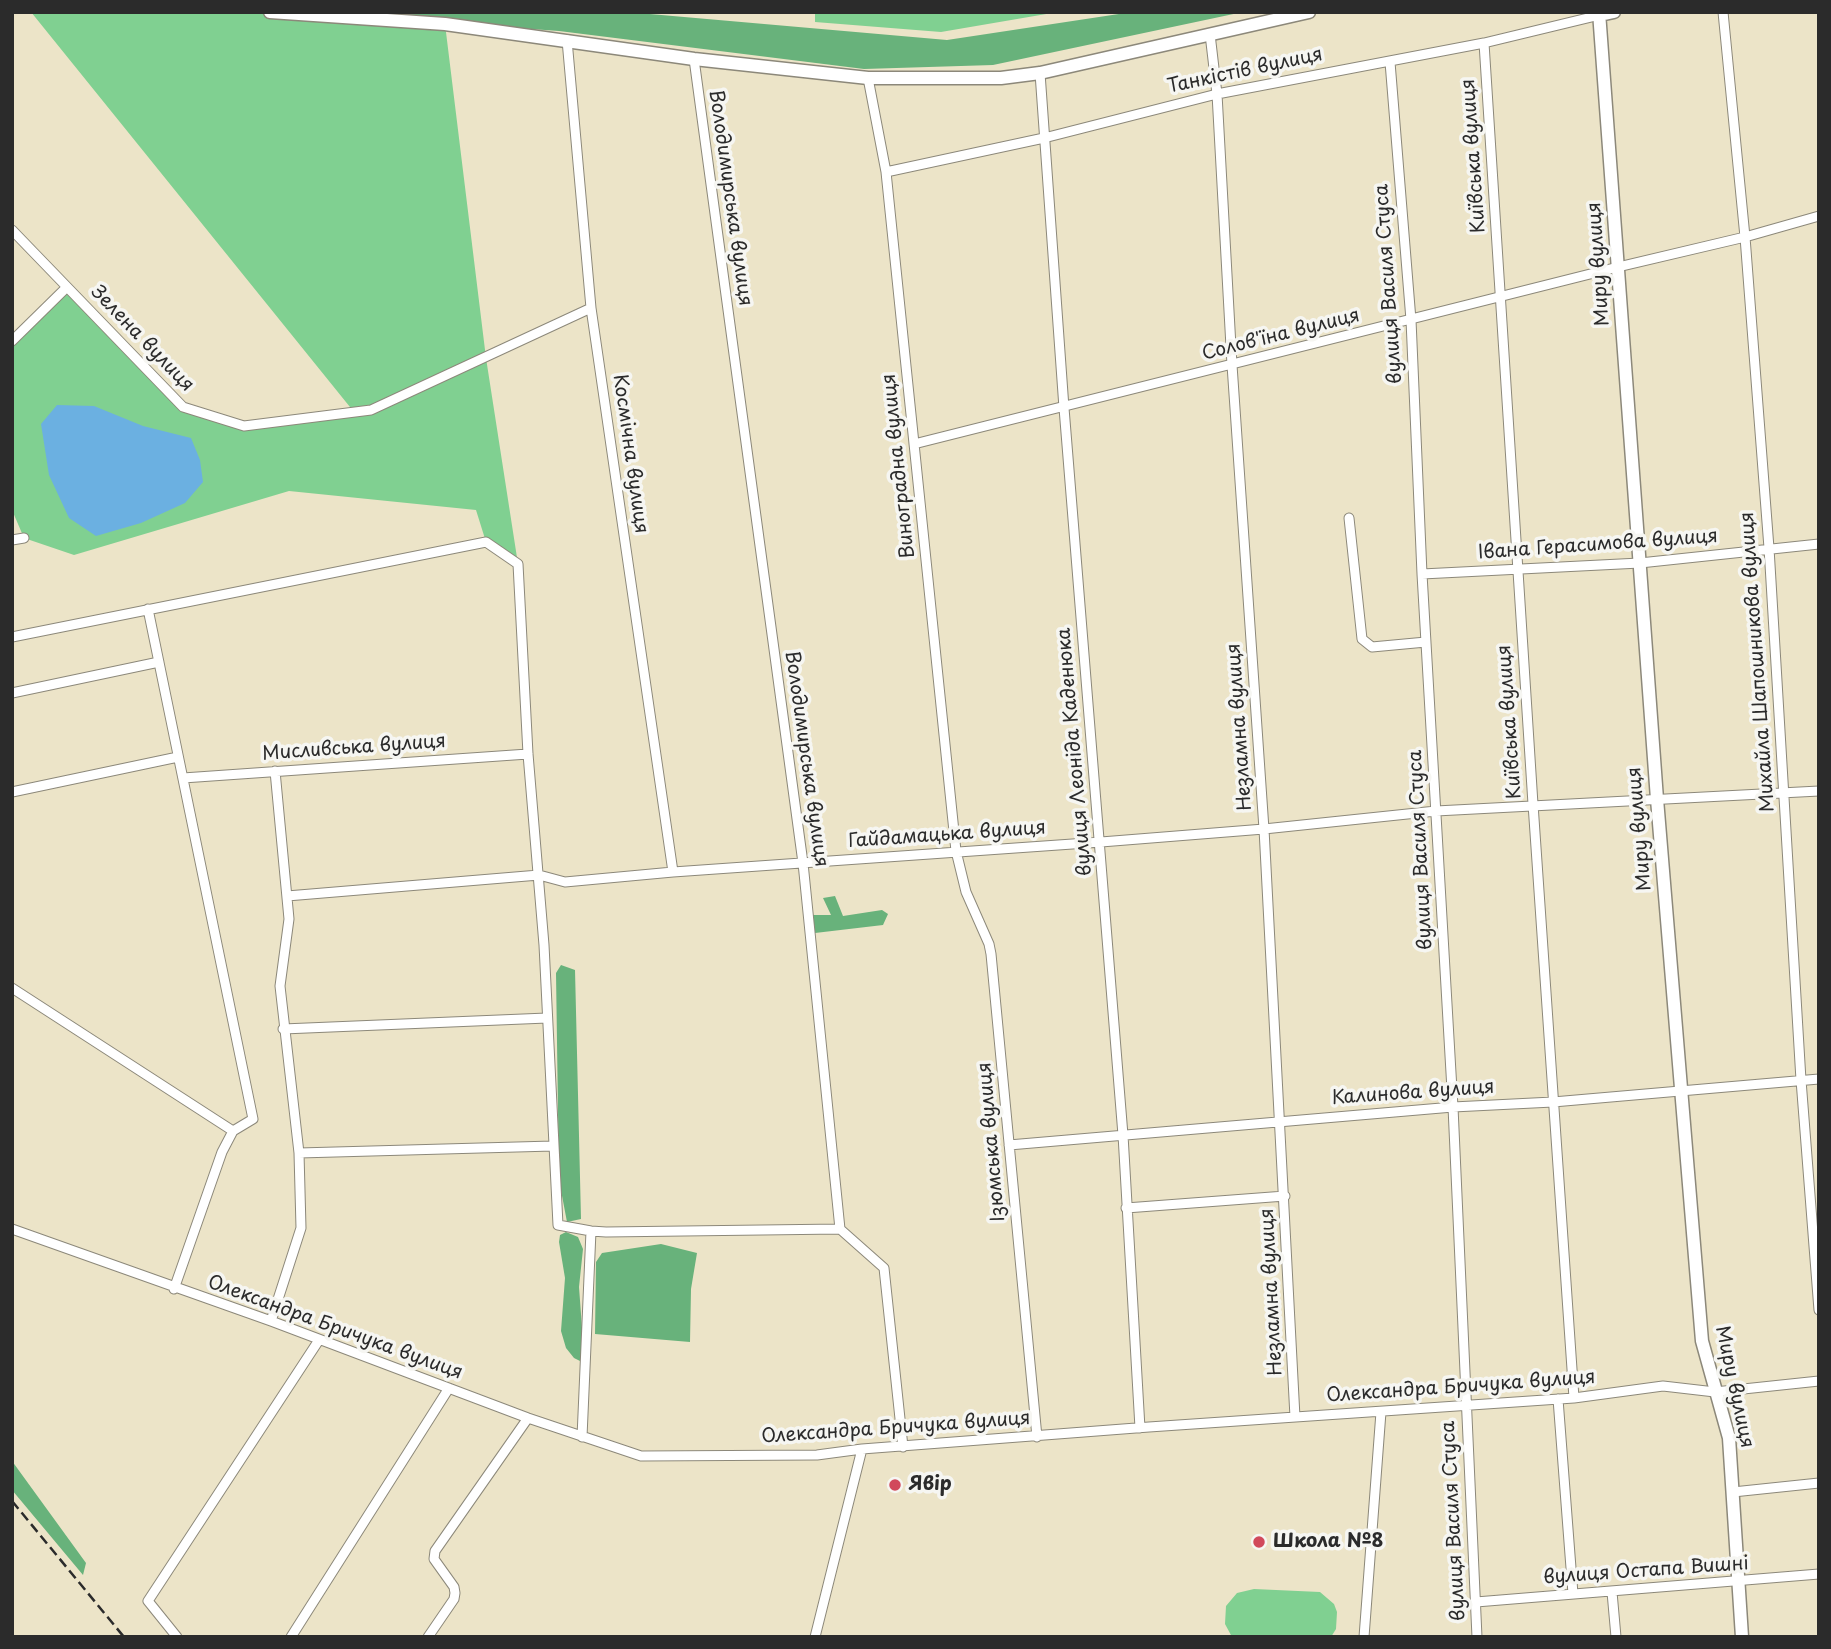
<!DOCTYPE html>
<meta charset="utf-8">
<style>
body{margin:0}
#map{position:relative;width:1831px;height:1649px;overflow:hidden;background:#ece4c8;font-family:"Playpen Sans",sans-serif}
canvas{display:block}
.frame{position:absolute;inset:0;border:14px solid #2b2b2b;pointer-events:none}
</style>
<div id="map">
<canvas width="1831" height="1649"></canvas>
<div class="frame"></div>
</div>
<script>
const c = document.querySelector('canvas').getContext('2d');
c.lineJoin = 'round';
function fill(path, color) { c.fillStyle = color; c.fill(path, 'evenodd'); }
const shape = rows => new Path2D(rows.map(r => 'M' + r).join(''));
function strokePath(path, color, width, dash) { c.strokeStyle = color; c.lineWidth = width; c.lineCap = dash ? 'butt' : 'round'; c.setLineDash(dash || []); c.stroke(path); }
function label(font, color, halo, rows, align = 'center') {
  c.font = font + ' "Playpen Sans",sans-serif'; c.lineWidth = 7; c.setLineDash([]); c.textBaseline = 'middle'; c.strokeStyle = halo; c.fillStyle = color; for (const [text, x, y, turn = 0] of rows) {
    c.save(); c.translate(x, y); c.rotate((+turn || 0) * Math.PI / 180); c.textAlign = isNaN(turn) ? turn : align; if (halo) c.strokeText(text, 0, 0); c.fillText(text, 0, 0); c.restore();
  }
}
fill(shape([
 [31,12,270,12,445,24,486,358,518,564,486,542,476,510,289,491,74,555,24,538,12,510,12,341,67,287,183,407,244,426,354,412],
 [815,12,1058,12,941,32,815,22],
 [1254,1589,1320,1592,1334,1604,1337,1612,1336,1629,1331,1637,1232,1637,1225,1624,1226,1606,1237,1593]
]), '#80d091');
fill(shape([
 [294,12,627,12,947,40,1132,12,1243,12,993,65,864,69,559,31],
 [835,896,843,916,882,910,888,914,883,925,815,933,813,915,831,915,823,898],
 [561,965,575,970,581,1219,567,1222,559,1180,556,973],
 [566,1232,578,1237,583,1249,579,1287,584,1355,580,1361,574,1358,566,1348,561,1331,565,1278,559,1242,560,1235],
 [661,1244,697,1253,691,1289,690,1342,595,1334,596,1262,602,1253],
 [12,1461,86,1563,83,1575,12,1490]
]), '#68b27b');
fill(shape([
 [57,405,94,406,143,426,191,438,200,460,203,482,185,503,141,523,96,536,69,518,49,475,41,424]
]), '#6bb0e1');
const street = shape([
 [1723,12,1745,237,1769,548,1801,1080,1819,1310],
 [1210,34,1217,94,1232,365,1264,829,1295,1417],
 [567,40,591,308,673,872],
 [1484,43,1533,804,1574,1398],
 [694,59,803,863,840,1229,884,1268,903,1447],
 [1390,62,1411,320,1422,574,1453,1107,1477,1637],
 [1040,73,1064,408,1123,1135,1140,1428],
 [868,78,886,172,956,851,966,892,989,944,991,954,1037,1437],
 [886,172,1044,138,1217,94,1484,43,1600,15],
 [12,230,183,407,244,426,371,410,591,308],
 [12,341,67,287],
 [914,444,1618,267,1745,237,1819,216],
 [1349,518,1362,639,1372,647,1426,642],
 [12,540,24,538],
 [1422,574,1640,563,1819,544],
 [148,609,253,1119,233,1131,222,1152,174,1289],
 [12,637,486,542,518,564,528,754,544,945,558,1225,591,1231,606,1232,840,1229],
 [12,693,159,662],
 [183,778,528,754],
 [12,792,178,757],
 [287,896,539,875,565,882,673,872,1101,842,1264,829,1436,811,1819,791],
 [12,988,233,1131],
 [283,1029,547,1018],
 [1009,1145,1453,1107,1553,1102,1819,1079],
 [299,1153,553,1146],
 [1126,1208,1285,1196],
 [12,1229,271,1321,528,1418,641,1456,817,1455,862,1449,1149,1427,1574,1398,1663,1386,1715,1392,1819,1381],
 [271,1321,301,1228,299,1153,280,986,289,919,275,771],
 [1558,1399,1573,1594],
 [582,1437,591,1231],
 [1733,1492,1819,1483],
 [1612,1592,1616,1637],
 [1476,1602,1819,1574],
 [177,1637,148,1601,319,1340],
 [291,1637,449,1388],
 [428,1637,454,1599,455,1593,454,1587,434,1559,435,1551,528,1418],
 [815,1637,862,1449],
 [1364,1637,1381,1412]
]);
const secondary = shape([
 [270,12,445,24,694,59,868,78,1001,78,1040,73,1309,12],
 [1599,12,1657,799,1702,1341,1729,1438,1742,1637],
 [1600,15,1614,12]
]);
strokePath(street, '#8c887a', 11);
strokePath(secondary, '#8c887a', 15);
strokePath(street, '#fff', 9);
strokePath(secondary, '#fff', 12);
strokePath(shape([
 [12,1501,124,1637]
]), '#2b2b2b', 2.5, [10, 5]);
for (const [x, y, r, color] of [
 [895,1485,7,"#d1495b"],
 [1259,1542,7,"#d1495b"]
]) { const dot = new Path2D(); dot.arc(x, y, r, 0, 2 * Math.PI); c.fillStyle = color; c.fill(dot); strokePath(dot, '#f6f6f2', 2.5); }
label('19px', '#2b2b2b', '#f6f6f2', [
 ["Танкістів вулиця",1245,71,-12],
 ["Київська вулиця",1474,156,-94],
 ["Володимирська вулиця",730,198,82],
 ["Миру вулиця",1599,264,-94],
 ["вулиця Василя Стуса",1389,284,-94],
 ["Солов'їна вулиця",1281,335,-14],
 ["Зелена вулиця",142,339,46],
 ["Космічна вулиця",630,454,82],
 ["Виноградна вулиця",899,466,-96],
 ["Івана Герасимова вулиця",1598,545,-4],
 ["Михайла Шапошникова вулиця",1758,662,-94],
 ["Київська вулиця",1510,722,-94],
 ["Незламна вулиця",1240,727,-94],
 ["Мисливська вулиця",354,748,-4],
 ["вулиця Леоніда Каденюка",1075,752,-95],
 ["Володимирська вулиця",806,759,82],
 ["Миру вулиця",1640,829,-95],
 ["Гайдамацька вулиця",947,835,-4],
 ["вулиця Василя Стуса",1421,850,-93],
 ["Калинова вулиця",1413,1093,-4],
 ["Ізюмська вулиця",992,1142,-95],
 ["Незламна вулиця",1272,1292,-93],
 ["Олександра Бричука вулиця",335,1328,20],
 ["Олександра Бричука вулиця",1461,1387,-4],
 ["Миру вулиця",1734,1387,78],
 ["Олександра Бричука вулиця",896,1428,-4],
 ["вулиця Василя Стуса",1454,1521,-93],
 ["вулиця Остапа Вишні",1646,1571,-4]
]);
label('bold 19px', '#2b2b2b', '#f6f6f2', [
 ["Явiр",909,1485],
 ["Школа №8",1273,1542]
], 'left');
</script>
